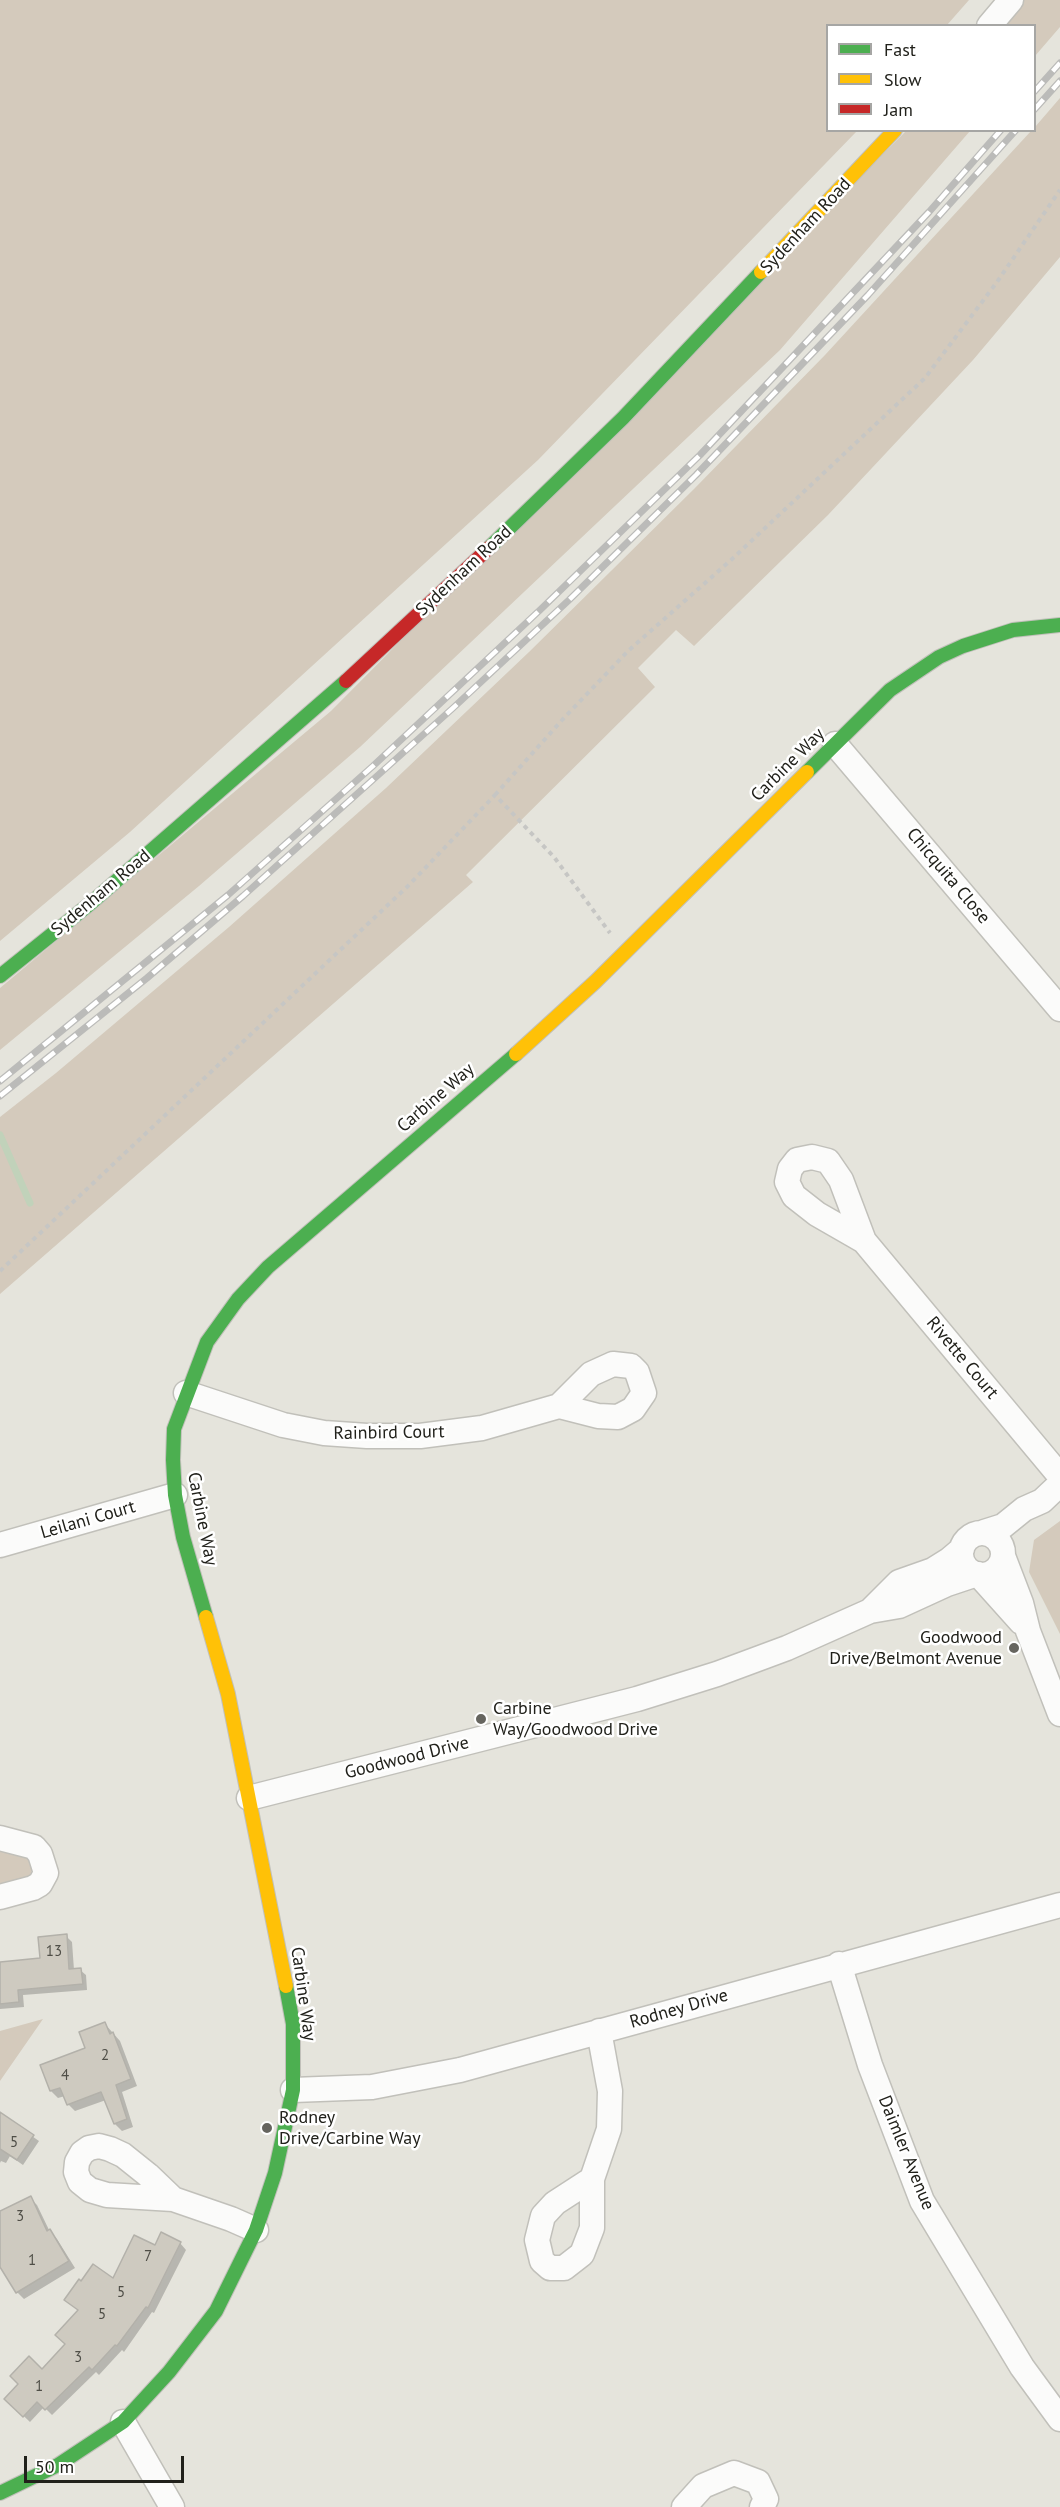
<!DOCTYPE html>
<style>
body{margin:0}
#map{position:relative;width:1060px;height:2507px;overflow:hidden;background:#e5e4dc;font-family:"PT Sans",sans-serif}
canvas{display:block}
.legend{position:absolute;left:826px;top:24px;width:210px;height:108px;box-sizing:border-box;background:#fff;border:2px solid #a6a6a4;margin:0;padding:8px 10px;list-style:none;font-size:18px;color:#21211b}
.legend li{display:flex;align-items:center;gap:12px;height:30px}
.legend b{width:30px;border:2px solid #a6a6a4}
.scale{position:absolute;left:24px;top:2456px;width:160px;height:27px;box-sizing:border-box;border:3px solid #21211b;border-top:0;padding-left:8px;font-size:18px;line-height:21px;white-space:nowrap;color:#21211b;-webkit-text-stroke:4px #fff;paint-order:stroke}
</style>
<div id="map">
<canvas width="1060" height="2507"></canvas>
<ul class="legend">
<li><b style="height:8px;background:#4caf50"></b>Fast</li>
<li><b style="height:8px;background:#ffc107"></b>Slow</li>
<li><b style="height:8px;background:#c62828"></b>Jam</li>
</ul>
<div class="scale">50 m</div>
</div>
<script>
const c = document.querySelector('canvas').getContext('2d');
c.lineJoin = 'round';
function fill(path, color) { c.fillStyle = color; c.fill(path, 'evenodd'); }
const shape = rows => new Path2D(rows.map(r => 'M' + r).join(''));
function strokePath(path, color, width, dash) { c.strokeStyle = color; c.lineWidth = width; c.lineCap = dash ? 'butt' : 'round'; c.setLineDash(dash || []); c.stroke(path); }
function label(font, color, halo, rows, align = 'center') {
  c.font = font + ' "PT Sans",sans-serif'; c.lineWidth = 5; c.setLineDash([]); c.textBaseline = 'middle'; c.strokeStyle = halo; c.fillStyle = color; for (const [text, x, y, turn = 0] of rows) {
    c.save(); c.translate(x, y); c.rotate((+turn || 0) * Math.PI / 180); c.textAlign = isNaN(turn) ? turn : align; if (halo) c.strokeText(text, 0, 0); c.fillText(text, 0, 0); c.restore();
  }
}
fill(shape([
 [0,0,969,0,947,25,828,26,828,130,857,131,538,460,130,832,0,941],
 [1021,0,1060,0,1060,27,1035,56,1034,26,999,26],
 [1060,98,1060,257,973,360,828,515,694,646,676,630,638,668,655,687,466,875,473,882,0,1294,0,1117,56,1073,229,927,386,788,529,652,694,489,825,355,1031,131,1034,130,1035,127],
 [906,131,970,131,780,350,360,747,199,886,0,1050,0,988,331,711],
 [1060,1521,1060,1634,1029,1572,1034,1540],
 [0,1850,29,1858,33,1868,30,1875,23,1880,0,1884],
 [43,2019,0,2081,0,2031]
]), '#d4cabc');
fill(shape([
 [66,1936,72,1942,74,1970,80,1970,86,1975,87,1990,23,1995,24,2007,0,2009,0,1963,41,1960],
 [105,2024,120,2041,137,2086,122,2092,133,2127,122,2131,115,2124,106,2100,75,2111,68,2104,65,2096,58,2098,51,2091,42,2066,87,2049],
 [0,2114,39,2141,23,2165,10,2156,6,2163,1,2161,0,2163],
 [30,2198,37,2205,50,2232,57,2239,75,2268,24,2299,17,2292,0,2264,0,2212],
 [180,2243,186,2250,154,2313,152,2312,124,2352,122,2350,99,2375,96,2372,52,2415,44,2407,30,2422,6,2399,42,2371,67,2345,79,2311,66,2300,82,2283,113,2280,156,2247]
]), '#0003');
strokePath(shape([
 [0,1135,30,1203]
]), '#c1d2ba', 7);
const building = shape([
 [67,1934,69,1969,81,1968,83,1984,18,1990,19,2002,0,2004,0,1962,40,1958,38,1937,67,1934],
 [105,2022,110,2034,113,2032,131,2079,116,2085,127,2119,114,2124,101,2092,67,2105,60,2088,50,2091,40,2065,85,2048,79,2032,105,2022],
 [0,2112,34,2135,17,2160,0,2149,0,2112],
 [31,2196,47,2231,50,2229,69,2261,16,2293,0,2267,0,2211,31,2196],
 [161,2232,181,2242,148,2308,146,2307,117,2346,115,2345,92,2370,89,2367,45,2410,37,2402,23,2417,4,2399,18,2384,10,2376,29,2356,42,2369,65,2344,55,2335,78,2310,64,2300,79,2279,81,2281,93,2264,113,2278,134,2235,155,2245,161,2232]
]);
fill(building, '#cecac0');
strokePath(building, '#b3b1aa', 1.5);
const street = shape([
 [989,26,1011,0],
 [835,744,1060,1009],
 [864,1241,817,1214,794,1196,787,1182,790,1169,797,1160,812,1157,828,1161,841,1180,864,1241,1060,1476],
 [186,1393,283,1425,324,1433,367,1436,420,1436,482,1428,559,1406,598,1416,618,1417,633,1409,644,1393,637,1372,631,1366,613,1364,591,1374,559,1406],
 [984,1532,1003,1526,1024,1509,1042,1501,1060,1484],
 '961 1554a21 21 0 1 1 42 0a21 21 0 1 1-42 0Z',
 [0,1545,175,1495],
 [1003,1556,1021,1603,1028,1631,1060,1714],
 [978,1574,1021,1622],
 [870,1611,899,1582,933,1570,949,1560,962,1549],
 [249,1798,637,1699,717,1674,787,1648,870,1611,899,1606,947,1584,977,1574],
 [0,1838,34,1847,40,1854,46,1873,40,1884,33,1888,0,1897],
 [839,1964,870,2065,922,2201,1022,2367,1060,2419],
 [293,2090,372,2087,460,2070,1060,1905],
 [592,2179,555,2203,543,2216,537,2240,542,2261,550,2268,564,2268,582,2254,592,2228,592,2179,609,2129,610,2091,599,2031],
 [173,2199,148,2175,123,2155,110,2149,99,2146,89,2148,82,2153,77,2162,76,2172,80,2182,90,2190,107,2195,173,2199,231,2219,256,2230],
 [123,2422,172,2507],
 [684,2507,703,2486,734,2473,758,2482,766,2499,762,2507]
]);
const fast = shape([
 [490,547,623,418,761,272],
 [807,772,890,690,939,657,963,646,1013,630,1060,625],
 [0,976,91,903,346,681],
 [206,1617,183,1537,175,1495,173,1460,174,1429,207,1342,238,1299,268,1267,516,1054],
 [0,2493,58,2465,123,2422,169,2372,216,2311,256,2230,275,2173,293,2090,293,2024,286,1986]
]);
const slow = shape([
 [761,272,895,130],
 [516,1054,595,982,807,772],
 [206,1617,228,1694,286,1986]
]);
const jam = shape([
 [346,681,490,547]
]);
strokePath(street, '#c1c0ba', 27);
strokePath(fast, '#c1c0ba', 16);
strokePath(slow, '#c1c0ba', 16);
strokePath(jam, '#c1c0ba', 16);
strokePath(shape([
 [495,795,563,719,628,651,731,560,925,378,997,282,1060,190],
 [0,1271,408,886,495,795,554,857,610,933]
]), '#c6c6c4', 4, [4.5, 4.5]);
strokePath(street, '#fbfbfa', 24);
strokePath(fast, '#4caf50', 14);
strokePath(slow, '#ffc107', 14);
strokePath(jam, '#c62828', 14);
const rail = shape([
 [1034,92,1060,63],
 [1034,110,1060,81],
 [0,1081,228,895,373,766,540,610,700,455,929,212,1001,130],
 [0,1096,147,978,243,896,453,708,569,600,696,475,868,295,1016,130]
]);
strokePath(rail, '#bbbbb9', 7);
strokePath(rail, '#fff', 4.5, [14]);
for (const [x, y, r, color] of [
 [1014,1648,6,"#66655f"],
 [481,1719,6,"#66655f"],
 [267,2128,6,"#66655f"]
]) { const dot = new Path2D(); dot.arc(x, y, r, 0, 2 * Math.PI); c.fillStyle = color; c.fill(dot); strokePath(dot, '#fff', 2); }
label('15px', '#4f4e47', null, [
 ["13",54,1952],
 ["2",105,2056],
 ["4",65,2076],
 ["5",14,2143],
 ["3",20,2217],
 ["7",148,2257],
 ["1",32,2261],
 ["5",121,2293],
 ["5",102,2315],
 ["3",78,2358],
 ["1",39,2387]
]);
label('18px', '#21211b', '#fff', [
 ["Sydenham Road",806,226,-47],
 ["Sydenham Road",464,571,-43],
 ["Carbine Way",788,765,-45],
 ["Chicquita Close",948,876,50],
 ["Sydenham Road",101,893,-40],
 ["Carbine Way",436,1098,-41],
 ["Rivette Court",962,1358,50],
 ["Rainbird Court",389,1433,-1],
 ["Carbine Way",202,1519,79],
 ["Leilani Court",88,1520,-16],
 ["Goodwood Drive",407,1758,-14],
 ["Carbine Way",303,1994,82],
 ["Rodney Drive",679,2009,-16],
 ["Daimler Avenue",906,2153,68]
]);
label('18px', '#21211b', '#fff', [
 ["Goodwood",1002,1638,"right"],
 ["Drive/Belmont Avenue",1002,1659,"right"],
 ["Carbine",493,1709],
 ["Way/Goodwood Drive",493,1730],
 ["Rodney",279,2118],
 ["Drive/Carbine Way",279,2139]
], 'left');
</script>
